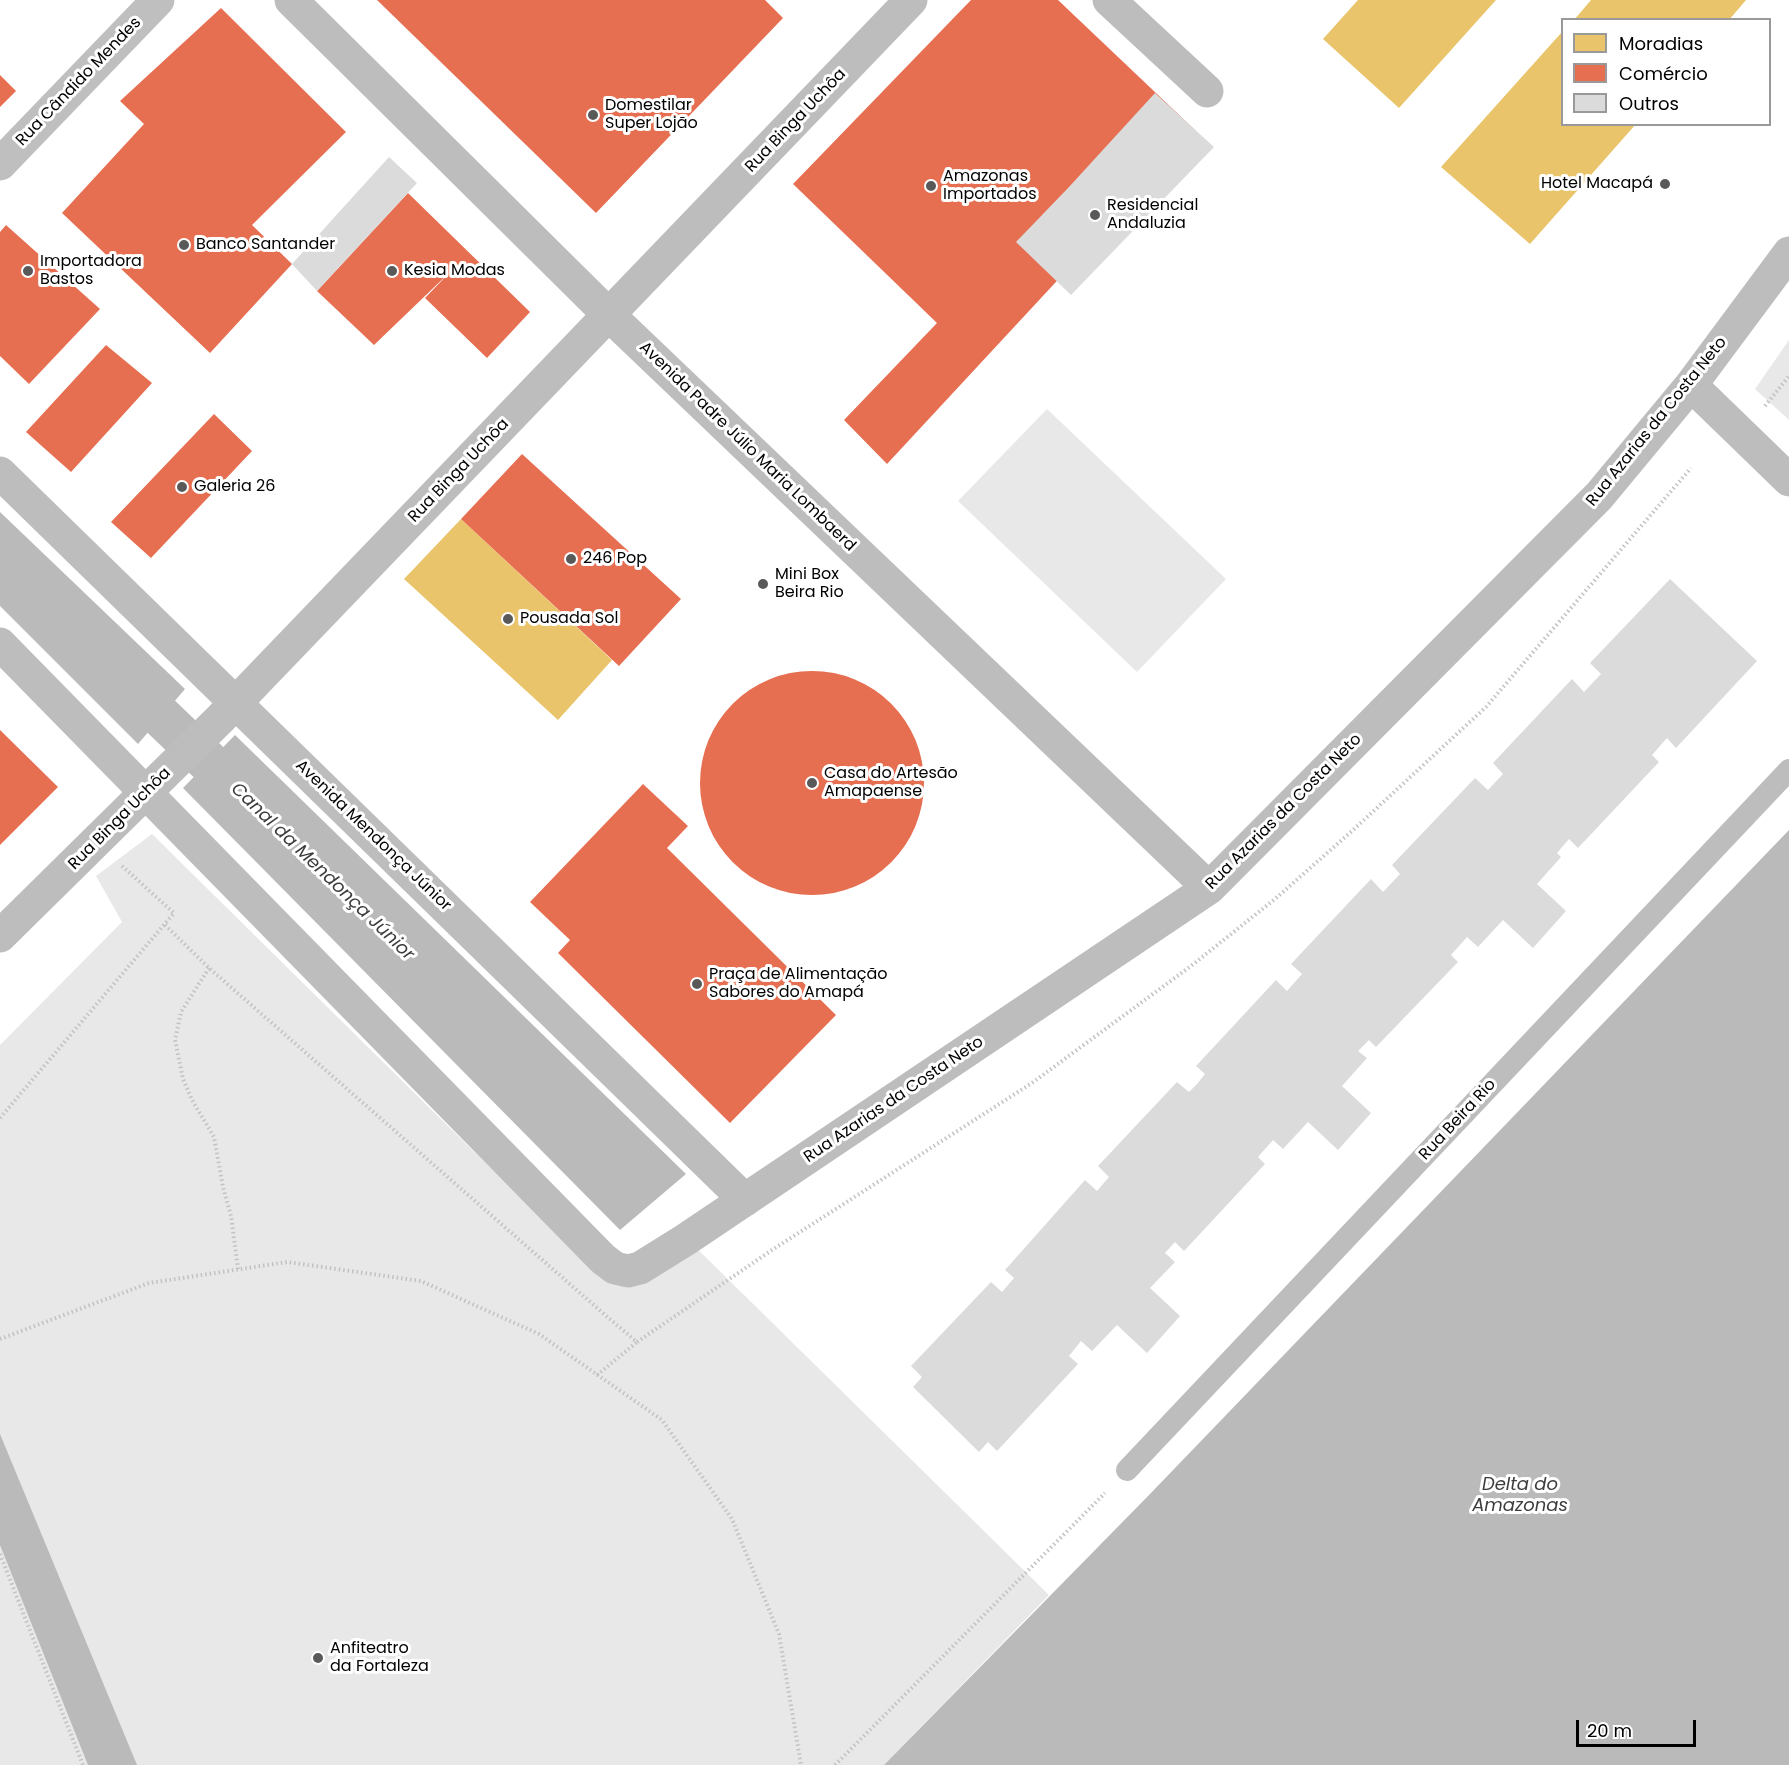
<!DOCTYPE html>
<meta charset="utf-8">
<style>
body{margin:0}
#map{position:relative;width:1789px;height:1765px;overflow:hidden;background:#fff;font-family:Poppins,sans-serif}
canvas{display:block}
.legend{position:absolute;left:1561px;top:18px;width:210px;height:108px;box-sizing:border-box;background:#fff;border:2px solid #999;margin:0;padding:8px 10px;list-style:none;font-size:18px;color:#000}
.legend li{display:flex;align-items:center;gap:12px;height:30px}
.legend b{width:30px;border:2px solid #999}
.scale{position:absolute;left:1576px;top:1720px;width:120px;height:27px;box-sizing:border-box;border:3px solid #000;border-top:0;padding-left:8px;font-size:18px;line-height:21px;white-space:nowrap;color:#000;-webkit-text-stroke:4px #fff;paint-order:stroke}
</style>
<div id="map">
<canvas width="1789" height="1765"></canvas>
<ul class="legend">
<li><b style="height:16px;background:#e9c46a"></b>Moradias</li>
<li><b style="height:16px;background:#e76f51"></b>Comércio</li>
<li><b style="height:16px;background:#dbdbdb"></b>Outros</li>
</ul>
<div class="scale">20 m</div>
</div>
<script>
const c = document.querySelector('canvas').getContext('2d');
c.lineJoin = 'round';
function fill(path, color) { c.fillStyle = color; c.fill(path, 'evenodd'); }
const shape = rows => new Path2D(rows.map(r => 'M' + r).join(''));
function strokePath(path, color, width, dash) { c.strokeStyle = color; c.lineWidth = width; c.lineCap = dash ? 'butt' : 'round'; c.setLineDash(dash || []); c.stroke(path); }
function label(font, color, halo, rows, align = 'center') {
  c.font = font + ' Poppins,sans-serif'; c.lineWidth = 6; c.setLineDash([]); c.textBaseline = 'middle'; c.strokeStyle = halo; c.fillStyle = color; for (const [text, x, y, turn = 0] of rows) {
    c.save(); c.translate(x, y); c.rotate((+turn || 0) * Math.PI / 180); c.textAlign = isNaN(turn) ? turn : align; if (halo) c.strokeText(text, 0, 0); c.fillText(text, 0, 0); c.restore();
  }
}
fill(shape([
 [1789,340,1789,420,1755,389],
 [1047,409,1226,579,1137,672,958,501],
 [152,834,601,1277,679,1231,1049,1595,884,1765,0,1765,0,1045,122,922,96,876]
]), '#e8e8e8');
fill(shape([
 [0,512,185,689,138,744,0,606],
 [235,735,686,1174,620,1230,183,788],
 [1789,830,1789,1765,884,1765,1150,1494],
 [0,1434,137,1765,88,1765,0,1545]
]), '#bababa');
fill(shape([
 [1358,0,1496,0,1399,108,1323,39],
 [1591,0,1746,0,1729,20,1574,20],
 [1562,32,1562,124,1636,124,1530,244,1441,167],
 [461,519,612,660,558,720,404,579]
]), '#e9c46a');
fill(shape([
 [377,0,765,0,783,18,596,213],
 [971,0,1058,0,1196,131,887,464,844,420,937,323,793,184],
 [221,8,346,132,252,225,292,264,210,353,62,213,144,124,120,101],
 [0,75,16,91,0,107],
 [408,193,530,312,487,358,425,298,451,271,374,345,317,291],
 [6,225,100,309,29,384,0,356,0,232],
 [106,345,152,383,71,472,26,432],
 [214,414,252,451,151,558,111,522],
 [522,454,681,599,619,666,461,519],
 '700 783a112 112 0 1 1 224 0a112 112 0 1 1-224 0Z',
 [0,730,58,787,0,845],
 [643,784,688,826,667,848,836,1015,730,1123,558,953,570,940,530,902]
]), '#e76f51');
strokePath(shape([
 [120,677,250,802]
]), '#bababa', 42);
fill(shape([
 [1155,93,1214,147,1071,295,1016,242,1069,187],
 [389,157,417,183,317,291,292,264],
 [1670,579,1757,661,1676,748,1667,738,1652,755,1659,762,1578,848,1569,839,1557,853,1561,857,1537,884,1566,911,1533,948,1503,920,1478,947,1467,937,1451,955,1458,962,1376,1047,1369,1040,1358,1051,1367,1058,1342,1086,1371,1113,1338,1150,1308,1122,1283,1149,1273,1140,1258,1157,1265,1164,1184,1251,1175,1242,1165,1253,1175,1262,1150,1288,1180,1316,1147,1353,1117,1325,1092,1351,1081,1341,1069,1356,1078,1364,997,1451,988,1442,979,1452,913,1387,922,1377,911,1366,991,1282,1002,1292,1014,1278,1005,1270,1085,1180,1097,1191,1109,1177,1098,1166,1177,1082,1189,1092,1197,1084,1205,1074,1196,1066,1276,980,1287,991,1302,974,1291,964,1371,879,1383,892,1400,874,1392,865,1475,778,1488,790,1503,774,1493,763,1572,679,1584,692,1601,674,1590,663]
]), '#dbdbdb');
strokePath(shape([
 [1765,406,1789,376],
 [165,925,209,968,612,1321,637,1342,772,1250,1032,1083,1191,966,1275,899,1352,831,1486,707,1691,468],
 [209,968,181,1012,175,1040,183,1079,192,1100,214,1137,223,1187,231,1216,238,1269],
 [0,1118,174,913,122,866],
 [0,1339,149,1283,287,1262,421,1281,539,1334,662,1420,732,1519,779,1634,801,1765],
 [597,1375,637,1342],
 [0,1554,83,1765],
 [835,1765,1105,1493]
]), '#c2c2c2', 4, [1.5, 3]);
strokePath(shape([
 [1127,1470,1789,770]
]), '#bdbdbd', 22);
strokePath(shape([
 [291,0,609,315,1209,888],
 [1109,0,1207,91],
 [1691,385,1789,480],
 [0,473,745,1200],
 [0,644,603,1259,615,1268,628,1271,640,1268,685,1240,1209,888,1599,496,1691,385,1789,253],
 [0,936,221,718,911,0]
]), '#bdbdbd', 33);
strokePath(shape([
 [0,164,158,0]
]), '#bfbfbf', 33);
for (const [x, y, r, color] of [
 [593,115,6,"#595959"],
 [1665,184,6,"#595959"],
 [931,186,6,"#595959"],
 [1095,215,6,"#595959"],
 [184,245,6,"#595959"],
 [28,271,6,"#595959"],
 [392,271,6,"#595959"],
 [182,487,6,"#595959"],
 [571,559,6,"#595959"],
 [763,584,6,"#595959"],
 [508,619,6,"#595959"],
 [812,783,6,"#595959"],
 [697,984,6,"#595959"],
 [318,1658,6,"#595959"]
]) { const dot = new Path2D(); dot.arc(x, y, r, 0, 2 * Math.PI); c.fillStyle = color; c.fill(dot); strokePath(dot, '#fff', 2); }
label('16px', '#000', '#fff', [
 ["Rua Cândido Mendes",79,82,-46],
 ["Rua Binga Uchôa",796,121,-46],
 ["Rua Azarias da Costa Neto",1657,422,-51],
 ["Avenida Padre Júlio Maria Lombaerd",747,447,44],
 ["Rua Binga Uchôa",459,471,-46],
 ["Rua Azarias da Costa Neto",1284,812,-45],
 ["Rua Binga Uchôa",120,819,-45],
 ["Avenida Mendonça Júnior",373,836,44],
 ["Rua Azarias da Costa Neto",894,1100,-34],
 ["Rua Beira Rio",1458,1120,-47]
]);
label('16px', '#000', '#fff', [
 ["Domestilar",605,106],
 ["Super Lojão",605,124],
 ["Amazonas",943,177],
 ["Importados",943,195],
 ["Hotel Macapá",1653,184,"right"],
 ["Residencial",1107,206],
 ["Andaluzia",1107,224],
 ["Banco Santander",196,245],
 ["Importadora",40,262],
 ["Bastos",40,280],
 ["Kesia Modas",404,271],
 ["Galeria 26",194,487],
 ["246 Pop",583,559],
 ["Mini Box",775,575],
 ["Beira Rio",775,593],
 ["Pousada Sol",520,619],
 ["Casa do Artesão",824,774],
 ["Amapaense",824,792],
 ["Praça de Alimentação",709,975],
 ["Sabores do Amapá",709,993],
 ["Anfiteatro",330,1649],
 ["da Fortaleza",330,1667]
], 'left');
label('italic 18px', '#3d3d3d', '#fff', [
 ["Canal da Mendonça Júnior",322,872,44],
 ["Delta do",1520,1485],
 ["Amazonas",1520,1506]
]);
</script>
